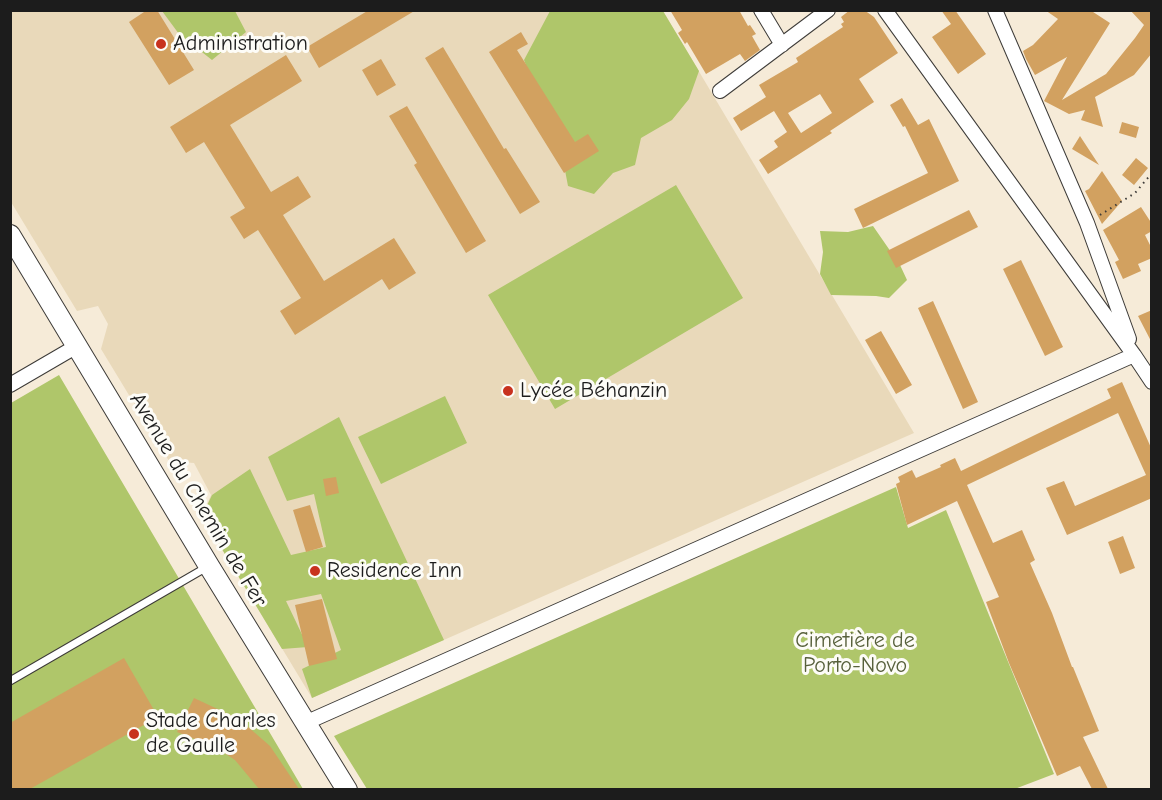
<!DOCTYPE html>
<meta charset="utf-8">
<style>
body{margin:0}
#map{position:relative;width:1162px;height:800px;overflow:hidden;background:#f6ebd8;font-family:"Comic Neue",sans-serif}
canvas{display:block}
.frame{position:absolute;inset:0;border:12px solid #1c1c1c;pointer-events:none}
</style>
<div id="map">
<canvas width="1162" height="800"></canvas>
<div class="frame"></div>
</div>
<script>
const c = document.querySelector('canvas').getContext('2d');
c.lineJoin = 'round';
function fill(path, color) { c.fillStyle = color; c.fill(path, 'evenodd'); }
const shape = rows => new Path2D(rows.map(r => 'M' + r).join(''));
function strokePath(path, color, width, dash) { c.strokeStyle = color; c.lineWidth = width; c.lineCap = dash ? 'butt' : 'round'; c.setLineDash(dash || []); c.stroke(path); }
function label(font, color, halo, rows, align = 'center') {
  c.font = font + ' "Comic Neue",sans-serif'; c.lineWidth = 6; c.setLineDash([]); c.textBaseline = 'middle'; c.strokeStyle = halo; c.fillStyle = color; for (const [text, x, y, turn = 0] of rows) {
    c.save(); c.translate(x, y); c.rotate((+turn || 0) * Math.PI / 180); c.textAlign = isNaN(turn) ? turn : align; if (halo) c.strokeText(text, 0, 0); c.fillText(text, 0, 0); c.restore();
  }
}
fill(shape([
 [11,11,663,11,914,433,312,698,202,516,211,495,194,463,169,461,101,349,108,324,98,306,77,311,11,202]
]), '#e9d9ba');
fill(shape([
 [162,11,235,11,246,32,212,60,179,34],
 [550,11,663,11,699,71,689,99,672,120,641,138,635,165,613,173,594,194,568,186,564,165,524,60],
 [676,185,743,298,555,409,488,295],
 [873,226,900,265,907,280,889,298,876,296,831,295,820,274,823,252,820,231,848,232],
 [59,375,303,789,11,789,11,403],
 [445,396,467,443,381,484,358,437],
 [339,417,444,640,312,698,302,669,341,650,321,594,286,601,308,647,282,649,202,516,212,495,250,469,291,555,326,547,314,494,287,501,268,457],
 [896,487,908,528,946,510,1054,774,1012,790,367,789,334,736]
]), '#afc66a');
fill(shape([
 [147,10,157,10,194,70,169,85,129,22],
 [369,10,416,10,319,68,307,47],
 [670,10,739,10,748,26,750,25,756,34,752,36,760,50,745,61,740,54,706,74,687,42,685,44,678,33,682,30],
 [850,10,864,10,874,17,898,53,859,79,874,102,830,131,832,133,768,174,759,160,778,147,774,141,787,132,774,111,741,131,733,118,766,97,759,85,798,62,796,58,843,27,841,24,844,22,841,17],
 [820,94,832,113,801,133,788,113],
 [941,10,955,10,986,54,958,74,932,37,951,24],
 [1045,10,1090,10,1110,23,1062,100,1106,74,1135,38,1144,25,1130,10,1152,10,1152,53,1134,75,1095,97,1103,127,1081,120,1085,110,1069,114,1044,101,1067,57,1035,75,1026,59,1023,51,1033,45,1058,19],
 [521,32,528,44,517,50,575,142,588,134,599,151,564,173,489,52],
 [443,47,504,149,506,148,540,202,520,214,425,58],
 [286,55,302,81,230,125,271,192,298,176,311,197,283,215,324,281,394,238,416,273,389,290,382,279,295,335,280,311,301,298,258,230,244,239,230,217,245,208,204,142,186,153,170,127],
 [381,59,396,85,377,96,362,70],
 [902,98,918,125,929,119,959,181,863,228,854,209,928,173,905,126,903,127,890,105],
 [407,106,486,241,466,253,414,165,417,163,389,116],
 [1122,122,1139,127,1136,138,1119,133],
 [1080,136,1099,165,1072,149],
 [1136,158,1148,168,1134,185,1122,175],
 [1102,171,1122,201,1102,224,1085,191,1089,189],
 [1141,207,1152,224,1152,231,1145,235,1152,249,1152,258,1138,264,1141,271,1123,279,1115,262,1119,260,1103,230],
 [969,210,978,227,896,268,887,251],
 [1021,260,1063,347,1045,356,1003,269],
 [933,301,978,402,963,409,918,308],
 [1152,310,1152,343,1138,316],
 [881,331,912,385,896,394,865,340],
 [1122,382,1152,450,1152,498,1067,535,1046,488,1064,481,1075,506,1146,475,1118,413,967,485,993,543,1022,530,1035,560,1030,563,1052,613,1072,667,1073,667,1099,731,1083,737,1108,789,1092,789,1080,766,1057,776,1009,663,986,602,999,597,957,501,907,525,896,484,900,482,898,477,912,470,916,478,941,467,940,465,955,458,961,471,1111,398,1107,389],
 [336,477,339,493,326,496,323,479],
 [310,505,323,547,306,552,293,510],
 [1123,536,1135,568,1120,574,1108,542],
 [322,599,337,659,309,666,295,605],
 [124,658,158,717,30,789,10,789,10,723],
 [194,698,239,719,270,746,299,789,259,789,235,760,215,747,177,732]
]), '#d2a160');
const lane = shape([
 [10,681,207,567]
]);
const street = shape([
 [761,10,782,45],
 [885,10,1134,355,1152,382],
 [995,10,1087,223,1129,339],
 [720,91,828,10],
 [10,385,77,346],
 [305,723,1134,355]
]);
const secondary = shape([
 [10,235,209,566,347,790]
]);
strokePath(lane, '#3d3b38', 9);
strokePath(street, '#3d3b38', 16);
strokePath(secondary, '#3d3b38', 22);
strokePath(shape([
 [1100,215,1135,193,1152,173]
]), '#3d3b38', 2, [1.5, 4.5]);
strokePath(lane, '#fff', 7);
strokePath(street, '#fff', 14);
strokePath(secondary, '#fff', 20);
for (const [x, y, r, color] of [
 [161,44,6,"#c8321e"],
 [508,391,6,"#c8321e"],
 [315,571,6,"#c8321e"],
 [134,734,6,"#c8321e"]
]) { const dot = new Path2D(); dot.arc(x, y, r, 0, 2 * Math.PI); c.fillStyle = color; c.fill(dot); strokePath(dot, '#fdfcf7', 2); }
label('22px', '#1c1c1c', '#fdfcf7', [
 ["Administration",173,44],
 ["Lycée Béhanzin",520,391],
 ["Residence Inn",327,571],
 ["Stade Charles",146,721],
 ["de Gaulle",146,746]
], 'left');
label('22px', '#1c1c1c', '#fdfcf7', [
 ["Avenue du Chemin de Fer",198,500,59]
]);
label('22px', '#57603b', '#fdfcf7', [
 ["Cimetière de",855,641],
 ["Porto-Novo",855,666]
]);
</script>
